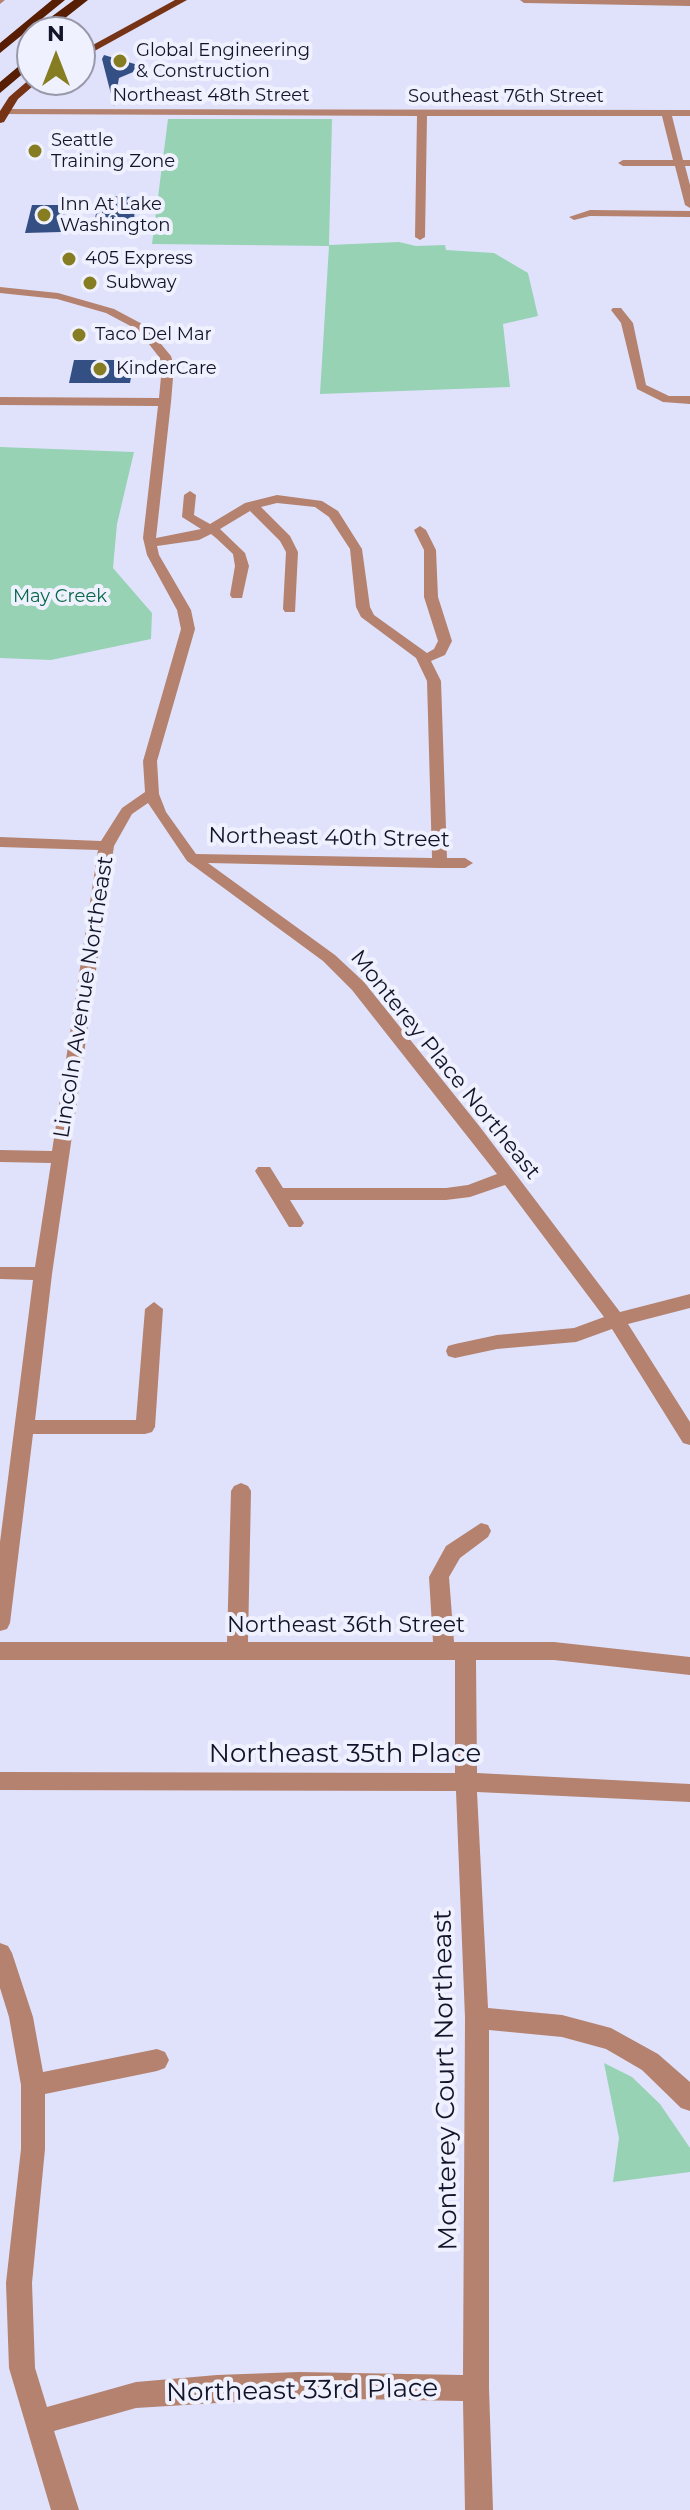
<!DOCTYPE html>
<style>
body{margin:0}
#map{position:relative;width:690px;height:2510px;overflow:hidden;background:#e0e2fc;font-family:Montserrat,sans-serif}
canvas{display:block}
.north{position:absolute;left:16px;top:16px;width:80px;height:80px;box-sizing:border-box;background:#f0f1fe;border:2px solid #9898a9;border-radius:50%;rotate:0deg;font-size:22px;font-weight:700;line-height:32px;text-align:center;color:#131329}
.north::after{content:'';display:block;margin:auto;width:28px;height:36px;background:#867c22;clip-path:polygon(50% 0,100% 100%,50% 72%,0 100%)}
</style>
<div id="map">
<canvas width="690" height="2510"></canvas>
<div class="north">N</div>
</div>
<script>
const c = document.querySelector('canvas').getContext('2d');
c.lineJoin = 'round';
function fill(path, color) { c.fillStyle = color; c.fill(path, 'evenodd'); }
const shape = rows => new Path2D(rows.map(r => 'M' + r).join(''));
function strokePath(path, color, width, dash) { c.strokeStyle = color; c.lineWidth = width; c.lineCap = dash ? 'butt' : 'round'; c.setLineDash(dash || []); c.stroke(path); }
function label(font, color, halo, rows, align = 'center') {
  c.font = font + ' Montserrat,sans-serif'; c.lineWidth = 8; c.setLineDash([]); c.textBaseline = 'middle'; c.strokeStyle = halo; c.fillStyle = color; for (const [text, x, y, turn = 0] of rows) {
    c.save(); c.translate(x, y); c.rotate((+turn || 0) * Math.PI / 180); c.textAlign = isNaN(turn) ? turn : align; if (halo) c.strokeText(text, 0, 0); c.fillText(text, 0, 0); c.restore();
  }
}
fill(shape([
 [168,119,332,119,329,245,399,242,416,246,445,245,446,250,494,253,528,273,538,316,503,324,510,387,320,394,329,246,152,244],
 [0,447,134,452,117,524,113,568,152,613,151,639,51,660,0,658],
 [604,2063,632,2077,660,2104,690,2148,690,2172,613,2182,619,2138]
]), '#97d2b5');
fill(shape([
 [104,55,145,67,119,78,114,106,102,59],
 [106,196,135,197,134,227,127,227,127,233,93,232,96,213,102,213],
 [32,205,60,205,59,211,65,211,61,232,25,233],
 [74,360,134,360,130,383,69,383]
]), '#344f83');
fill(shape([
 [0,0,5,0,0,4,0,0],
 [520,0,690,0,690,6,524,3,520,0],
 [4,109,690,110,690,116,672,116,683,160,690,160,690,166,685,166,690,185,690,208,685,205,675,166,623,166,618,163,623,160,673,160,662,116,427,116,425,237,420,240,415,237,417,116,1,114,1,110,4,109],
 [590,210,690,211,690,217,590,216,574,220,569,217,590,210],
 [0,287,58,293,114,309,146,326,171,356,174,366,171,402,156,538,201,529,182,517,184,495,190,491,196,495,194,515,210,524,245,503,277,495,322,501,338,511,362,549,370,607,374,615,427,653,434,649,438,641,424,597,424,550,414,530,420,526,426,530,436,550,438,597,452,641,445,655,431,661,441,681,447,858,465,858,473,863,465,868,440,868,208,863,335,955,364,982,480,1127,620,1312,690,1294,690,1308,628,1324,690,1422,690,1445,683,1443,612,1329,576,1342,497,1349,455,1358,448,1356,446,1351,448,1346,455,1344,497,1335,574,1328,604,1317,505,1185,470,1197,446,1200,290,1200,304,1223,301,1227,289,1227,255,1171,258,1167,270,1167,283,1188,446,1188,468,1185,497,1174,352,990,323,961,187,861,148,803,132,814,114,846,52,1274,35,1420,136,1420,145,1309,154,1302,163,1309,155,1427,152,1432,145,1434,33,1434,10,1623,7,1629,0,1631,0,1542,33,1280,0,1279,0,1267,35,1267,51,1163,0,1162,0,1150,52,1151,98,850,0,847,0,837,101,841,122,808,145,792,143,761,181,629,177,610,147,555,143,538,158,406,0,405,0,397,159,398,162,366,159,357,138,330,106,313,57,299,0,293,0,287],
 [277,503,315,507,329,517,350,549,356,607,361,617,416,658,427,681,432,858,196,854,166,812,159,794,157,761,195,629,191,610,159,555,157,546,199,540,211,534,216,538,233,554,235,566,230,595,232,598,242,598,249,566,245,553,220,529,250,511,280,541,286,552,283,609,285,612,295,612,298,552,290,536,261,507,277,503],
 [613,308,621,308,633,323,646,385,669,396,690,396,690,404,663,402,637,389,621,323,611,310,613,308],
 [241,1483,248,1486,251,1491,248,1642,433,1642,429,1577,446,1546,481,1523,488,1525,491,1531,488,1537,460,1558,449,1577,454,1642,554,1642,690,1657,690,1675,554,1660,476,1660,477,1773,690,1784,690,1802,477,1792,488,2008,562,2015,611,2028,658,2054,690,2082,690,2111,681,2108,642,2070,606,2049,562,2037,489,2030,489,2388,493,2510,465,2510,463,2401,299,2398,136,2408,54,2431,79,2510,51,2510,9,2368,6,2283,21,2149,21,2085,9,2017,0,1988,0,1943,8,1946,12,1953,33,2017,43,2072,157,2049,165,2052,169,2060,165,2068,157,2071,45,2094,45,2149,32,2283,35,2368,47,2407,136,2382,217,2375,299,2372,463,2375,465,2018,456,1791,0,1790,0,1772,455,1773,455,1660,0,1660,0,1642,227,1642,231,1491,234,1486,241,1483]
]), '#b4826e');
fill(shape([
 [175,0,187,0,80,59,80,52,175,0],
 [31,78,40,80,18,99,4,122,0,123,0,111,9,97,31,78]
]), '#773315');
fill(shape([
 [52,0,65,0,0,53,0,43,52,0],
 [74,0,88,0,55,26,47,26,47,20,74,0],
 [32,55,32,66,0,93,0,82,32,55]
]), '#571e03');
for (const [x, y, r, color] of [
 [120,61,8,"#867c22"],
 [35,151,8,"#867c22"],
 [44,215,8,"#867c22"],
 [69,259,8,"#867c22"],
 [90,283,8,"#867c22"],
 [79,335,8,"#867c22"],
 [100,369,8,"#867c22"]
]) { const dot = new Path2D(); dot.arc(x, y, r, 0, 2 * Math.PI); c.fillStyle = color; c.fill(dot); strokePath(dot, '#f0f1fe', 3); }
label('18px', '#131329', '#f0f1fe', [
 ["Global Engineering",136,51],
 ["& Construction",136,72],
 ["Seattle",51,141],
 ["Training Zone",51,162],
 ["Inn At Lake",60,205],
 ["Washington",60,226],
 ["405 Express",85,259],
 ["Subway",106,283],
 ["Taco Del Mar",95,335],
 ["KinderCare",116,369]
], 'left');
label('18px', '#131329', '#f0f1fe', [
 ["Northeast 48th Street",211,96],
 ["Southeast 76th Street",506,97]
]);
label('18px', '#066847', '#f0f1fe', [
 ["May Creek",60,597]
]);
label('22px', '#131329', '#f0f1fe', [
 ["Northeast 40th Street",329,838,1],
 ["Lincoln Avenue Northeast",84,997,-81],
 ["Monterey Place Northeast",445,1065,51],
 ["Northeast 36th Street",346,1626]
]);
label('26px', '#131329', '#f0f1fe', [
 ["Northeast 35th Place",345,1754],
 ["Monterey Court Northeast",446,2080,-91],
 ["Northeast 33rd Place",302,2391,-1]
]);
</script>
